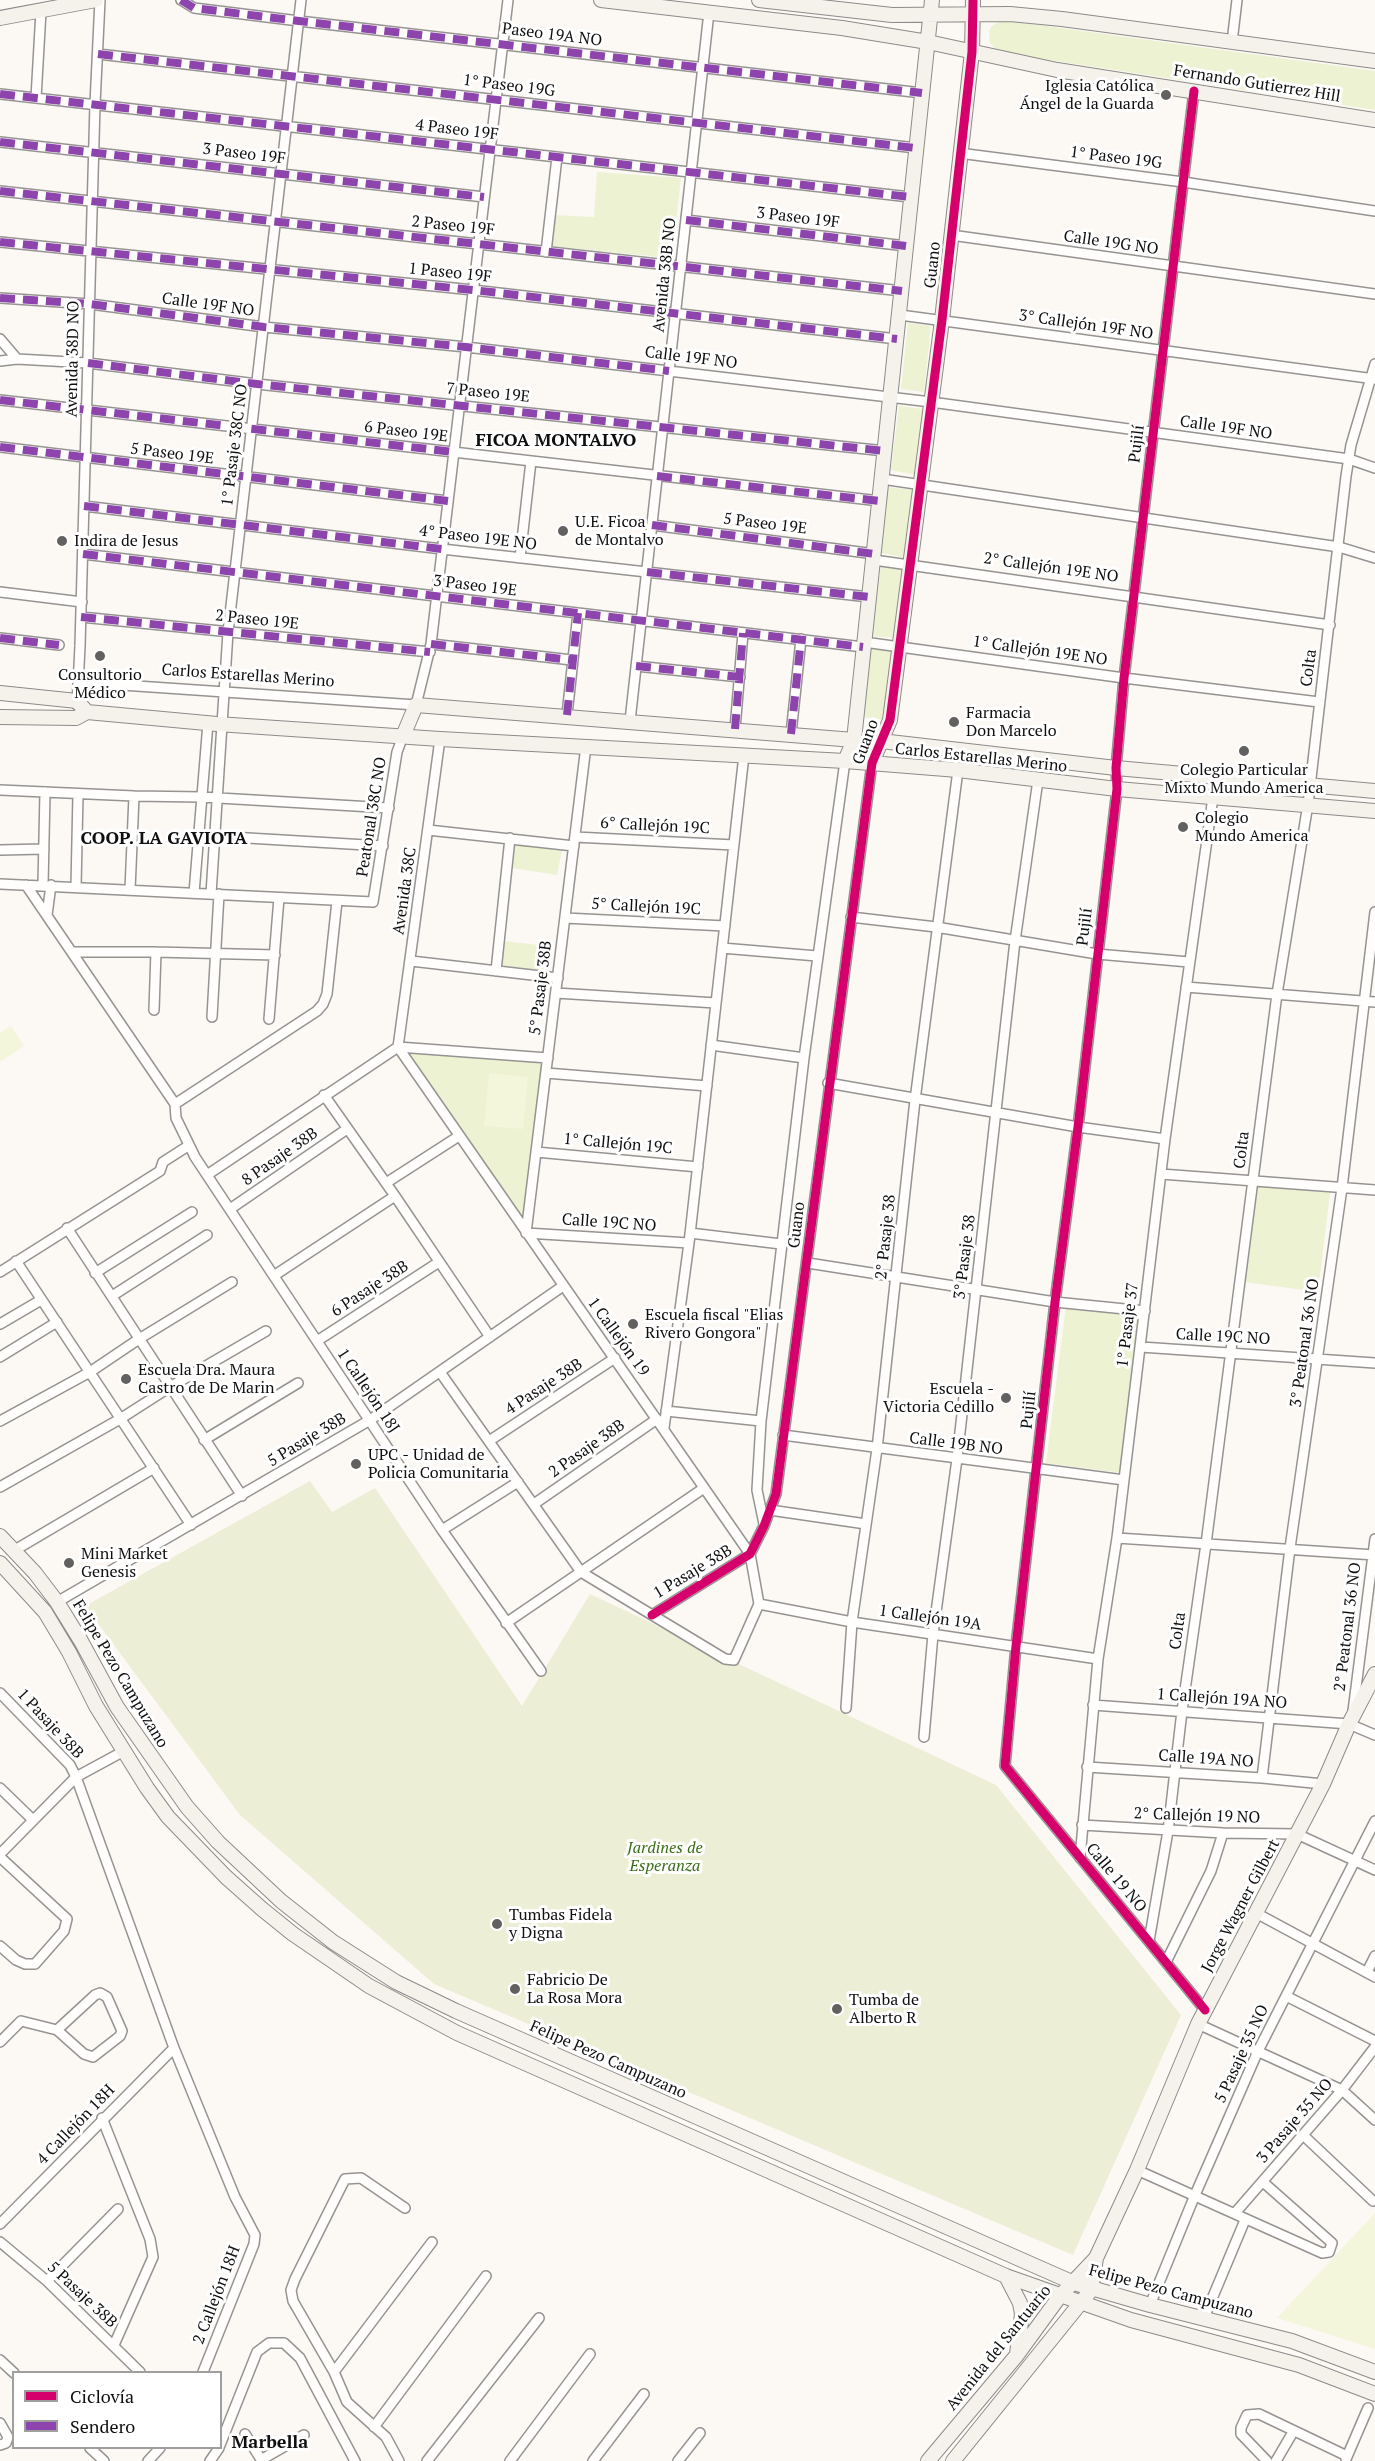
<!DOCTYPE html>
<meta charset="utf-8">
<style>
body{margin:0}
#map{position:relative;width:1375px;height:2461px;overflow:hidden;background:#fcf8f4;font-family:"PT Serif",serif}
canvas{display:block}
.legend{position:absolute;left:12px;top:2371px;width:210px;height:78px;box-sizing:border-box;background:#fff;border:2px solid #9f9f9f;margin:0;padding:8px 10px;list-style:none;font-size:18px;color:#0f0f0f}
.legend li{display:flex;align-items:center;gap:12px;height:30px}
.legend b{width:30px;border:2px solid #9f9f9f}
</style>
<div id="map">
<canvas width="1375" height="2461"></canvas>
<ul class="legend">
<li><b style="height:8px;background:#d6006c"></b>Ciclovía</li>
<li><b style="height:8px;background:#8e44ad"></b>Sendero</li>
</ul>
</div>
<script>
const c = document.querySelector('canvas').getContext('2d');
c.lineJoin = 'round';
function fill(path, color) { c.fillStyle = color; c.fill(path, 'evenodd'); }
const shape = rows => new Path2D(rows.map(r => 'M' + r).join(''));
function strokePath(path, color, width, dash) { c.strokeStyle = color; c.lineWidth = width; c.lineCap = dash ? 'butt' : 'round'; c.setLineDash(dash || []); c.stroke(path); }
function label(font, color, halo, rows, align = 'center') {
  c.font = font + ' "PT Serif",serif'; c.lineWidth = 6; c.setLineDash([]); c.textBaseline = 'middle'; c.strokeStyle = halo; c.fillStyle = color; for (const [text, x, y, turn = 0] of rows) {
    c.save(); c.translate(x, y); c.rotate((+turn || 0) * Math.PI / 180); c.textAlign = isNaN(turn) ? turn : align; if (halo) c.strokeText(text, 0, 0); c.fillText(text, 0, 0); c.restore();
  }
}
fill(shape([
 [1002,20,1375,71,1375,110,998,52,990,43,989,31,992,26],
 [597,172,681,178,672,258,550,246,554,215,594,217],
 [908,323,931,326,924,392,901,389],
 [899,406,923,409,915,475,891,470],
 [886,487,914,490,906,558,878,552],
 [881,565,905,568,896,638,872,636],
 [871,647,893,650,885,720,863,717],
 [515,843,562,850,557,875,513,868],
 [502,941,548,946,545,971,500,965],
 [407,1050,543,1062,523,1223],
 [1257,1185,1330,1193,1318,1292,1245,1282],
 [1066,1306,1143,1318,1123,1473,1046,1463]
]), '#ecf2d2');
fill(shape([
 [310,1481,332,1512,375,1488,522,1706,590,1594,996,1785,1181,2015,1073,2255,434,1984,240,1815,85,1606]
]), '#edeed6');
fill(shape([
 [11,1026,24,1046,0,1062,0,1033],
 [489,1073,528,1077,523,1129,484,1126],
 [1375,2213,1375,2349,1277,2318]
]), '#f4f6dc');
const street = shape([
 [181,0,194,8,299,21,922,93],
 [1232,42,1237,0],
 [98,54,916,148],
 [1194,91,1124,678,1116,768,1117,789,1078,1127,1055,1302,1016,1646,1005,1766,1205,2010],
 [0,94,910,197],
 [36,98,41,11],
 [0,142,484,197],
 [959,153,1183,182,1375,211],
 [0,191,902,291],
 [686,220,906,246],
 [951,235,1375,294],
 [0,242,473,290,897,339],
 [546,252,557,157],
 [0,298,90,304,264,327,466,347,931,402,1349,459,1375,468],
 [900,315,1375,379],
 [0,339,17,359],
 [0,361,17,359,88,363,257,384,885,451],
 [0,400,880,501],
 [0,447,448,501],
 [882,479,1339,547,1375,558],
 [84,506,442,549,869,597],
 [652,525,875,554],
 [83,554,863,647],
 [520,558,531,461],
 [874,560,1330,625],
 [0,592,82,602],
 [81,617,430,652],
 [0,638,59,645],
 [864,642,1124,678,1319,702],
 [431,644,572,660],
 [636,666,740,677],
 [78,682,416,705,431,644,508,0],
 [77,705,80,646,95,104,100,0],
 [567,715,578,613],
 [630,721,709,12],
 [735,729,743,633],
 [791,734,801,639],
 [854,740,881,741],
 [0,790,134,796,202,797,389,808],
 [428,830,574,846],
 [214,836,383,846],
 [575,837,734,845],
 [0,850,44,849],
 [0,884,373,902,397,752,403,736],
 [26,885,175,1104,176,1118,195,1157,442,1530,541,1671],
 [43,885,45,792],
 [76,887,78,794],
 [130,890,134,796],
 [194,893,208,723],
 [211,894,228,632,301,0],
 [47,915,51,885],
 [851,917,936,927,1097,954,1189,962],
 [565,918,725,926],
 [722,948,817,956],
 [73,952,156,952,275,955],
 [411,961,558,978],
 [496,971,510,838],
 [1186,987,1375,1002],
 [556,993,716,1003],
 [154,1010,156,952],
 [212,1017,219,894],
 [269,1019,279,898],
 [711,1045,804,1058],
 [546,1073,707,1086],
 [828,1083,1078,1127,1165,1139],
 [324,1095,395,1196,490,1337],
 [175,1104,317,1011,323,1004,327,994,337,901],
 [536,1152,698,1167],
 [1161,1174,1375,1190],
 [207,1175,398,1047,548,1058],
 [386,1183,459,1136],
 [230,1209,347,1129],
 [67,1228,242,1496],
 [526,1233,586,746],
 [526,1233,689,1243],
 [690,1233,781,1244],
 [16,1261,191,1525],
 [808,1263,1055,1302,1145,1311],
 [0,1272,160,1171,163,1162,188,1146],
 [95,1273,192,1212],
 [275,1275,395,1196],
 [112,1296,207,1235],
 [0,1324,41,1300],
 [317,1341,439,1262],
 [1141,1347,1375,1363],
 [0,1357,57,1322],
 [440,1372,581,1572,725,1659,734,1660,759,1604,750,1554,398,1047,440,739],
 [666,1411,761,1421],
 [0,1421,90,1372,139,1339,232,1282],
 [664,1428,689,1243,744,755],
 [783,1435,1124,1480],
 [204,1440,298,1383],
 [489,1441,615,1358],
 [0,1487,120,1419,170,1387,266,1331],
 [534,1504,657,1419],
 [770,1510,866,1524],
 [764,1524,757,1490,761,1421,804,1058,845,761],
 [442,1530,518,1482],
 [1117,1538,1375,1555],
 [15,1550,154,1468],
 [57,1602,370,1420,563,1286],
 [759,1604,852,1622,1098,1659],
 [652,1615,750,1554,764,1526,776,1494,872,763],
 [506,1623,704,1488],
 [0,1693,70,1765,76,1777,174,2048,235,2197,255,2235,254,2244,203,2372],
 [1093,1705,1349,1724,1375,1735],
 [846,1708,852,1622,877,1449,915,1100,958,770],
 [1353,1711,1375,1539],
 [924,1737,933,1634,957,1459,1015,941,1038,780],
 [1087,1767,1262,1778,1323,1784],
 [1262,1778,1290,1548,1342,1188,1375,912],
 [0,1788,33,1820],
 [1082,1825,1223,1833,1297,1834,1375,1870],
 [0,1854,76,1777,124,1751],
 [0,1857,67,1919,64,1931,35,1964,25,1964,16,1960,0,1946],
 [1080,1858,1098,1659,1117,1538,1165,1139,1213,797],
 [1256,1913,1375,1977],
 [1149,1941,1168,1831,1182,1711,1206,1544,1277,994,1308,804,1346,476,1351,445,1375,364],
 [1166,1962,1211,1871,1223,1833],
 [1367,1972,1375,1956],
 [1286,1996,1375,2041],
 [1198,2024,1342,2090,1375,2120],
 [0,2042,21,2021,57,2030,84,2054,93,2057,120,2036,122,2031,107,1997,100,1993,95,1995,57,2030],
 [102,2118,150,2239,153,2257,114,2345],
 [1303,2135,1373,2201],
 [1137,2170,1322,2253,1329,2252,1332,2243,1263,2182],
 [1235,2213,1342,2090,1375,2047],
 [0,2224,174,2048],
 [0,2242,47,2281,140,2372],
 [47,2281,118,2209],
 [1150,2305,1195,2195,1258,2051,1375,1821],
 [1204,2318,1245,2220],
 [0,2360,14,2373],
 [334,2372,432,2242],
 [0,2423,8,2437,6,2443,0,2445],
 [374,2427,486,2276],
 [245,2434,262,2461],
 [220,2445,257,2352,269,2343,284,2343,300,2358,355,2461],
 [90,2448,104,2461],
 [1346,2459,1368,2408],
 [261,2460,304,2435],
 [148,2461,160,2448],
 [210,2461,219,2448],
 [399,2461,386,2437,347,2402,334,2372,293,2301,291,2290,295,2279,345,2179,361,2178,405,2208],
 [427,2461,539,2318],
 [510,2461,590,2354],
 [593,2461,644,2394],
 [678,2461,700,2433],
 [1267,2461,1241,2434,1241,2428,1247,2415,1259,2414,1347,2456],
 [1276,2461,1293,2432]
]);
const secondary = shape([
 [601,0,842,28,928,42,1057,70,1375,120],
 [759,0,892,15,1010,14,1062,19,1375,61],
 [0,18,96,0],
 [0,693,77,701,87,712],
 [0,717,76,718,87,712,217,724,440,739,845,761,958,770,1117,789,1375,811],
 [403,736,416,705,854,740],
 [881,741,1116,768,1375,791],
 [845,761,854,740,932,0],
 [872,763,890,720,942,320,972,52,973,0],
 [0,1536,35,1573,57,1602,81,1641,117,1707,187,1807,218,1842,281,1901,333,1942,396,1982,456,2011,1074,2283,1150,2305,1292,2341,1375,2372],
 [0,1563,45,1612,69,1652,96,1706,147,1788,168,1817,226,1877,262,1909,293,1934,369,1986,457,2033,1006,2276,1131,2320,1299,2365,1375,2394],
 [1006,2276,1020,2303,1022,2314,1017,2354],
 [928,2461,1017,2355,1060,2296,1095,2259],
 [953,2461,1091,2290,1096,2258,1137,2170,1198,2024,1323,1784,1349,1724,1375,1674]
]);
strokePath(street, '#969492', 12);
strokePath(secondary, '#8c8b89', 16);
strokePath(street, '#fffefd', 9);
strokePath(secondary, '#f5f2eb', 14);
strokePath(shape([
 [181,0,194,8,299,21,922,93],
 [98,54,916,148],
 [0,94,910,197],
 [0,142,484,197],
 [0,191,902,291],
 [686,220,906,246],
 [0,242,473,290,897,339],
 [0,298,90,304,264,327,466,347,669,371],
 [88,363,257,384,885,451],
 [0,400,454,452],
 [0,447,448,501],
 [657,476,880,501],
 [84,506,442,549],
 [652,525,875,554],
 [83,554,863,647],
 [647,572,869,597],
 [81,617,430,652],
 [0,638,59,645],
 [431,644,572,660],
 [636,666,740,677],
 [567,715,578,613],
 [735,729,743,633],
 [791,734,801,639]
]), '#8e44ad', 8, [15, 8]);
strokePath(shape([
 [1194,91,1124,678,1116,768,1117,789,1078,1127,1055,1302,1016,1646,1005,1766,1205,2010],
 [652,1615,750,1554,764,1526,776,1494,872,763,890,720,942,320,972,52,973,0]
]), '#d6006c', 9);
for (const [x, y, r, color] of [
 [1166,95,6,"#62615f"],
 [563,531,6,"#62615f"],
 [62,541,6,"#62615f"],
 [100,656,6,"#62615f"],
 [954,722,6,"#62615f"],
 [1244,751,6,"#62615f"],
 [1183,827,6,"#62615f"],
 [633,1324,6,"#62615f"],
 [126,1379,6,"#62615f"],
 [1006,1398,6,"#62615f"],
 [356,1464,6,"#62615f"],
 [69,1563,6,"#62615f"],
 [497,1924,6,"#62615f"],
 [515,1989,6,"#62615f"],
 [837,2009,6,"#62615f"]
]) { const dot = new Path2D(); dot.arc(x, y, r, 0, 2 * Math.PI); c.fillStyle = color; c.fill(dot); strokePath(dot, '#fff', 2); }
label('16px', '#0f0f0f', '#fff', [
 ["Paseo 19A NO",552,35,7],
 ["Fernando Gutierrez Hill",1257,84,9],
 ["1° Paseo 19G",509,86,7],
 ["4 Paseo 19F",457,130,7],
 ["3 Paseo 19F",244,154,7],
 ["1° Paseo 19G",1116,158,7],
 ["3 Paseo 19F",798,218,7],
 ["2 Paseo 19F",453,226,6],
 ["Calle 19G NO",1111,243,8],
 ["Guano",933,265,-84],
 ["1 Paseo 19F",450,273,6],
 ["Avenida 38B NO",665,275,-84],
 ["Calle 19F NO",208,305,8],
 ["3° Callejón 19F NO",1086,325,8],
 ["Calle 19F NO",691,358,7],
 ["Avenida 38D NO",73,359,-89],
 ["7 Paseo 19E",488,393,6],
 ["Calle 19F NO",1226,428,8],
 ["6 Paseo 19E",406,432,7],
 ["Pujilí",1137,444,-83],
 ["1° Pasaje 38C NO",235,445,-83],
 ["5 Paseo 19E",172,454,7],
 ["5 Paseo 19E",765,524,7],
 ["4° Paseo 19E NO",478,538,7],
 ["2° Callejón 19E NO",1051,568,8],
 ["3 Paseo 19E",475,586,7],
 ["2 Paseo 19E",257,620,6],
 ["1° Callejón 19E NO",1040,651,8],
 ["Colta",1309,668,-82],
 ["Carlos Estarellas Merino",248,676,4],
 ["Guano",866,742,-70],
 ["Carlos Estarellas Merino",981,758,6],
 ["Peatonal 38C NO",372,817,-81],
 ["6° Callejón 19C",655,826,3],
 ["Avenida 38C",405,891,-82],
 ["5° Callejón 19C",646,907,3],
 ["Pujilí",1085,927,-83],
 ["5° Pasaje 38B",541,988,-83],
 ["1° Callejón 19C",618,1144,5],
 ["Colta",1242,1150,-83],
 ["8 Pasaje 38B",280,1157,-35],
 ["Calle 19C NO",609,1223,4],
 ["Guano",797,1225,-83],
 ["2° Pasaje 38",886,1237,-84],
 ["3° Pasaje 38",965,1257,-83],
 ["6 Pasaje 38B",370,1289,-33],
 ["1° Pasaje 37",1128,1325,-83],
 ["1 Callejón 19",618,1337,54],
 ["Calle 19C NO",1223,1337,3],
 ["3° Peatonal 36 NO",1305,1343,-82],
 ["4 Pasaje 38B",544,1387,-33],
 ["1 Callejón 18J",368,1391,56],
 ["Pujilí",1029,1410,-84],
 ["5 Pasaje 38B",307,1440,-31],
 ["Calle 19B NO",956,1444,7],
 ["2 Pasaje 38B",587,1449,-35],
 ["1 Pasaje 38B",693,1572,-31],
 ["1 Callejón 19A",930,1618,8],
 ["2° Peatonal 36 NO",1348,1627,-83],
 ["Colta",1178,1631,-82],
 ["Felipe Pezo Campuzano",120,1674,59],
 ["1 Callejón 19A NO",1222,1699,4],
 ["1 Pasaje 38B",50,1724,47],
 ["Calle 19A NO",1206,1759,4],
 ["2° Callejón 19 NO",1197,1816,2],
 ["Calle 19 NO",1116,1878,50],
 ["Jorge Wagner Gilbert",1241,1906,-62],
 ["5 Pasaje 35 NO",1242,2054,-65],
 ["Felipe Pezo Campuzano",608,2060,24],
 ["3 Pasaje 35 NO",1295,2121,-49],
 ["4 Callejón 18H",76,2125,-46],
 ["Felipe Pezo Campuzano",1171,2292,15],
 ["5 Pasaje 38B",82,2295,43],
 ["2 Callejón 18H",217,2295,-69],
 ["Avenida del Santuario",999,2348,-51]
]);
label('16px', '#0f0f0f', '#fff', [
 ["Iglesia Católica",1154,86,"right"],
 ["Ángel de la Guarda",1154,104,"right"],
 ["U.E. Ficoa",575,522],
 ["de Montalvo",575,540],
 ["Indira de Jesus",74,541],
 ["Consultorio",100,675,"center"],
 ["Médico",100,693,"center"],
 ["Farmacia",966,713],
 ["Don Marcelo",966,731],
 ["Colegio Particular",1244,770,"center"],
 ["Mixto Mundo America",1244,788,"center"],
 ["Colegio",1195,818],
 ["Mundo America",1195,836],
 ["Escuela fiscal \"Elias",645,1315],
 ["Rivero Gongora\"",645,1333],
 ["Escuela Dra. Maura",138,1370],
 ["Castro de De Marin",138,1388],
 ["Escuela -",994,1389,"right"],
 ["Victoria Cedillo",994,1407,"right"],
 ["UPC - Unidad de",368,1455],
 ["Policia Comunitaria",368,1473],
 ["Mini Market",81,1554],
 ["Genesis",81,1572],
 ["Tumbas Fidela",509,1915],
 ["y Digna",509,1933],
 ["Fabricio De",527,1980],
 ["La Rosa Mora",527,1998],
 ["Tumba de",849,2000],
 ["Alberto R",849,2018]
], 'left');
label('italic 16px', '#3b6e18', '#fff', [
 ["Jardines de",665,1848],
 ["Esperanza",665,1866]
]);
label('bold 18px', '#0f0f0f', '#fff', [
 ["FICOA MONTALVO",556,441],
 ["COOP. LA GAVIOTA",164,839],
 ["Marbella",270,2443]
]);
</script>
